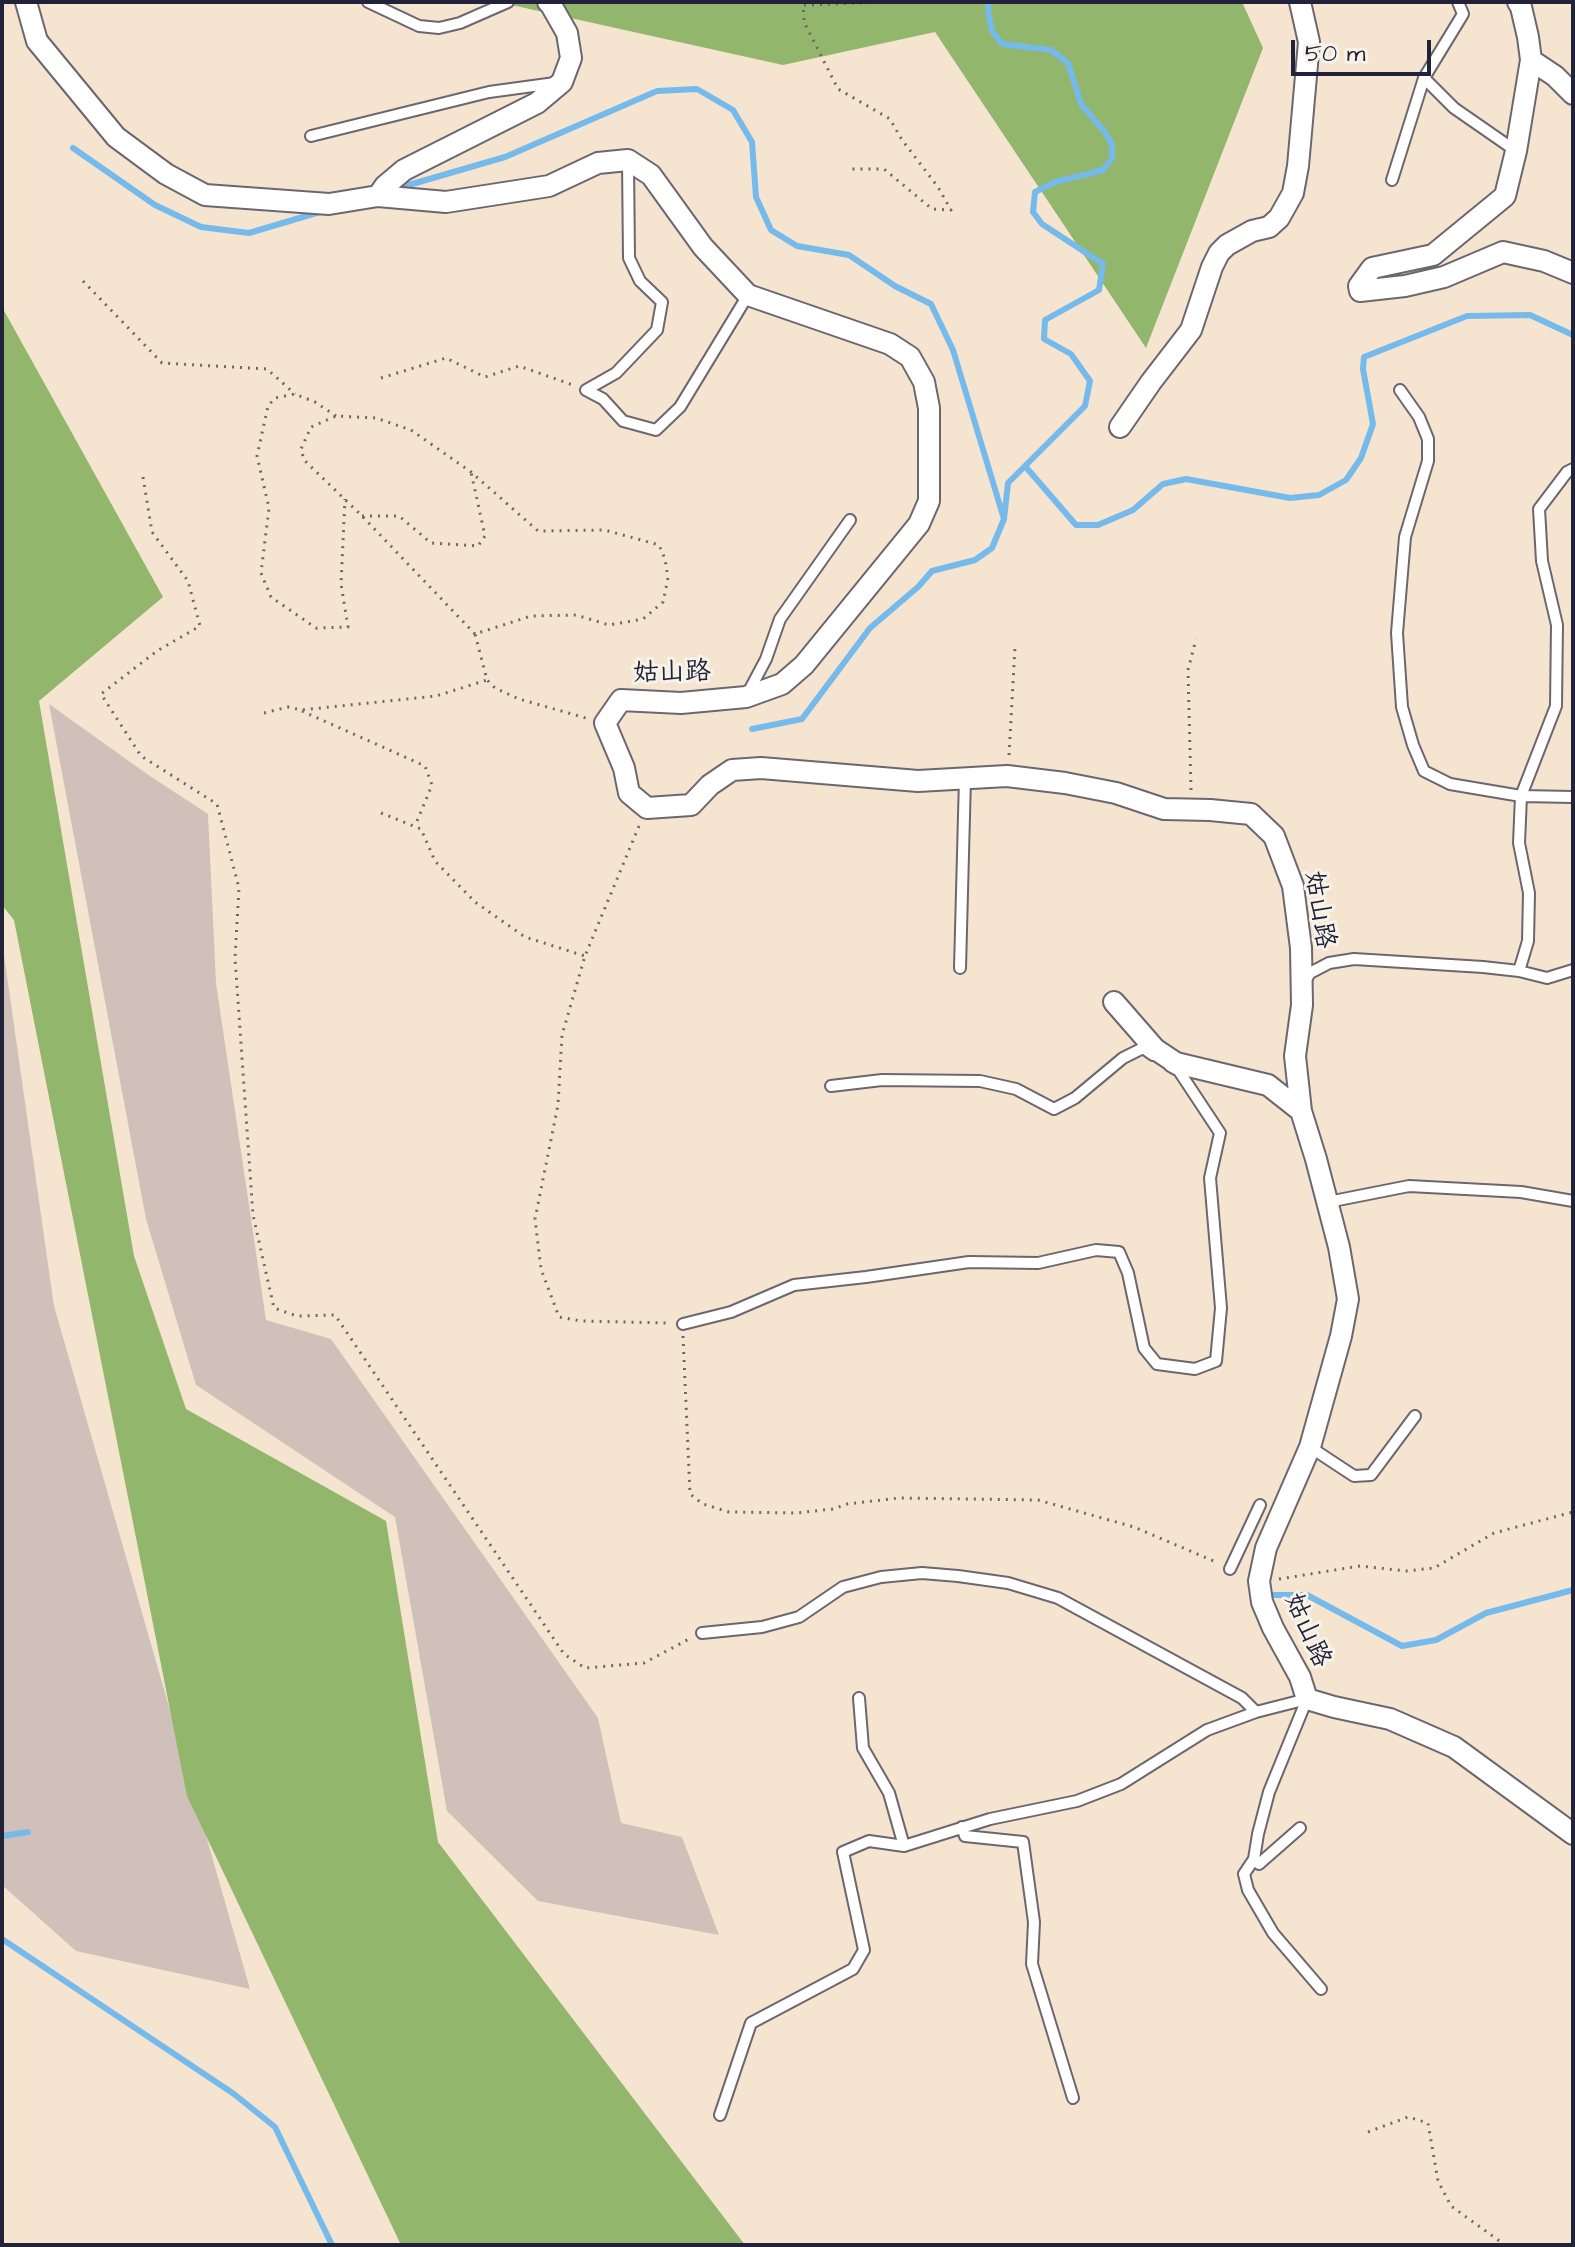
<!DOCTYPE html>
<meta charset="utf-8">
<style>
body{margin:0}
#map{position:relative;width:1575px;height:2247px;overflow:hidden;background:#f5e5d0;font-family:"Architects Daughter",sans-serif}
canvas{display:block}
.frame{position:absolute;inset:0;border:4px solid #22223b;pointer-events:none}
.scale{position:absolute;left:1291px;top:40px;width:140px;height:36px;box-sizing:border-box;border:4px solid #22223b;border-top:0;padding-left:10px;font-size:24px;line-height:28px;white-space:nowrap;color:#22223b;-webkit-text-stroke:6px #f7f3e8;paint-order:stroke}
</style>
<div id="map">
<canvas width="1575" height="2247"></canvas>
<div class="frame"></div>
<div class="scale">50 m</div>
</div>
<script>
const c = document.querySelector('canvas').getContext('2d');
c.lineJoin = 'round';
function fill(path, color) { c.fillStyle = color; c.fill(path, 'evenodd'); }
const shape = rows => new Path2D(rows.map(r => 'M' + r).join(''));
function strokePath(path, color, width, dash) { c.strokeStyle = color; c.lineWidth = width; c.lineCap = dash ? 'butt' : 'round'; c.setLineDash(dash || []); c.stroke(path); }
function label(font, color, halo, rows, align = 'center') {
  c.font = font + ' "Architects Daughter","LXGW WenKai TC",sans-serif'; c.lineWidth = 6; c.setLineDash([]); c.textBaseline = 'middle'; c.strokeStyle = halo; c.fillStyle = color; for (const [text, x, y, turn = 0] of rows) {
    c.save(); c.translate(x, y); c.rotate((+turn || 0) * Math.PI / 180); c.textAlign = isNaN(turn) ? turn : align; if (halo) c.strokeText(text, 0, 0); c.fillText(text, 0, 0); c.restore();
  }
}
fill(shape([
 [49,704,147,774,208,814,216,983,266,1320,331,1339,598,1718,621,1823,682,1837,719,1935,538,1901,447,1811,395,1517,196,1385,146,1219],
 [2,941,54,1306,250,1989,76,1951,2,1885]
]), '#cfc0ba');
fill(shape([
 [498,2,1242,2,1263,48,1146,348,935,32,783,65],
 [2,307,163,597,39,701,134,1256,186,1409,386,1521,438,1842,745,2245,401,2245,187,1796,14,920,2,905]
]), '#92b66b');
strokePath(shape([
 [989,2,988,11,992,31,1002,44,1051,50,1068,63,1081,104,1104,131,1112,144,1112,158,1103,170,1055,182,1035,192,1033,212,1042,224,1103,264,1099,290,1045,320,1044,339,1071,354,1090,381,1085,406,1025,466,1076,525,1098,525,1133,510,1163,484,1186,479,1290,498,1319,495,1346,480,1361,458,1373,424,1363,369,1364,357,1467,316,1530,315,1573,335],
 [73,148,155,205,201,227,249,233,323,211],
 [395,189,505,157,657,91,697,89,733,110,752,142,756,197,771,230,797,246,849,255,895,286,931,304,953,350,1004,519],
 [752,729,802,719,870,628,918,587,932,571,975,560,992,548,1004,519,1008,483,1025,466],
 [1270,1595,1307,1595,1402,1646,1436,1640,1486,1613,1573,1590],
 [2,1836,28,1832],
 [2,1939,234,2094,275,2127,332,2245]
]), '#75baeb', 6);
const service = shape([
 [368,2,419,26,439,28,460,23,508,2],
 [1424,78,1454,108,1516,151],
 [311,136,489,92,555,83],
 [628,162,629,258,640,281,662,302,657,330,616,373,586,390,603,399,623,421,656,430,680,407,748,295],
 [1392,180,1424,78,1463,14,1458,2],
 [1400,390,1419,417,1428,439,1428,461,1405,537,1397,633,1402,707,1413,745,1424,771,1450,784,1521,796,1573,797],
 [748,693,766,659,780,619,850,520],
 [960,968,965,778],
 [1519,971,1528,941,1529,893,1519,843,1521,796,1556,706,1557,625,1542,561,1539,509,1567,472,1573,469],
 [1304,983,1310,973,1329,963,1354,959,1483,967,1519,971,1547,978,1573,970],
 [831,1086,882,1080,980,1081,1016,1089,1054,1109,1075,1098,1123,1058,1143,1048,1153,1055],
 [1328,1202,1409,1186,1521,1192,1573,1201],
 [683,1324,731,1312,794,1285,866,1277,969,1262,1038,1263,1096,1250,1119,1252,1128,1273,1144,1348,1157,1364,1195,1369,1216,1361,1221,1308,1210,1178,1220,1133,1179,1071,1170,1066],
 [1310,1447,1354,1476,1371,1475,1415,1416],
 [1230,1569,1260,1505],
 [702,1633,762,1627,799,1617,843,1587,881,1577,922,1573,958,1576,1008,1583,1058,1598,1242,1698,1256,1712,1307,1699,1269,1792,1258,1834,1254,1859],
 [859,1698,863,1748,889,1793,904,1846],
 [962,1827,965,1836,1023,1842,1034,1922,1032,1964,1073,2098],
 [1300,1828,1259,1864,1254,1859,1244,1874,1248,1890,1273,1933,1321,1989],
 [720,2115,751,2023,853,1969,864,1950,843,1852,869,1841,904,1846,990,1819,1077,1801,1121,1784,1207,1730,1256,1712]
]);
const minor = shape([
 [26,2,37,41,116,137,166,174,205,195,329,204,378,196,446,202,549,186,598,163,628,160,651,175,703,247,748,295,890,344,910,357,924,382,929,408,929,501,919,524,804,665,782,684,746,697,681,703,621,700,605,723,624,768,629,793,647,808,691,805,710,785,732,770,761,768,918,781,1007,776,1065,783,1116,793,1164,809,1210,810,1251,814,1274,836,1293,886,1301,948,1302,1005,1295,1056,1301,1111],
 [1518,2,1521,7,1528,37,1531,60,1516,151,1505,196,1433,255,1372,268,1359,286,1360,291,1405,286,1444,277,1503,252,1544,261,1573,273],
 [1531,60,1555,76,1573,94],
 [378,196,385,186,404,170,537,103,562,82,571,58,567,33,551,5,548,2],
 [1120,427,1151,382,1191,330,1212,267,1219,253,1227,245,1252,231,1269,227,1279,218,1293,193,1298,166,1309,42,1300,2],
 [1114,1002,1155,1049,1176,1063,1268,1085,1301,1111,1316,1159,1339,1247,1348,1299,1341,1336,1310,1447,1266,1548,1259,1581,1262,1602,1273,1628,1300,1677,1307,1699,1334,1707,1390,1719,1454,1747,1573,1834]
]);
strokePath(service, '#6c666f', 14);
strokePath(minor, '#6c666f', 24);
strokePath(shape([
 [803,2,804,22,838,89,890,119,902,140,938,187,951,210,932,209,884,169,847,169],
 [804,5,891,2],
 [83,281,162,363,267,369,295,394],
 [381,378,446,358,485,377,519,366,573,385],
 [336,416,315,402,295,394,275,398,268,406,257,456,269,508,261,573,271,597,316,628,348,627,341,584,345,499],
 [143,477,152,532,188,581,200,626,157,651,101,694,141,756,217,804,239,888,235,958,253,1215,274,1308,297,1316,335,1315,564,1654,585,1668,644,1663,689,1639],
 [362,516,399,516,431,543,478,546,485,536,471,472],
 [475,634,362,516,304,460,301,449,311,427,336,416,376,418,411,430,471,472,538,531,605,530,659,545,665,559,668,578,663,602,643,619,609,625,576,615,531,616,475,634,487,680,495,688,519,699,586,718],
 [302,711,425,766,432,785,415,826],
 [264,713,288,707,301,710,436,696,487,680],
 [1009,755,1015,647],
 [1191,790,1188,670,1196,639],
 [381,813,421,829,435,861,475,902,525,937,585,956],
 [639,826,585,956,562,1035,558,1105,535,1219,541,1269,559,1317,581,1321,668,1323],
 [683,1336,690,1494,703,1504,729,1512,796,1513,833,1509,847,1504,899,1498,1038,1500,1134,1527,1216,1562],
 [1279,1579,1360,1566,1406,1571,1434,1568,1494,1533,1573,1512],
 [1368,2132,1408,2117,1428,2123,1438,2181,1451,2206,1505,2245]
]), '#6c666f', 3, [2, 6]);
strokePath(service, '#fff', 10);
strokePath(minor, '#fff', 20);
label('26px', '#22223b', '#f7f3e8', [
 ["姑山路",672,674,-1],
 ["姑山路",1318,910,81],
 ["姑山路",1306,1631,66]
]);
</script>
